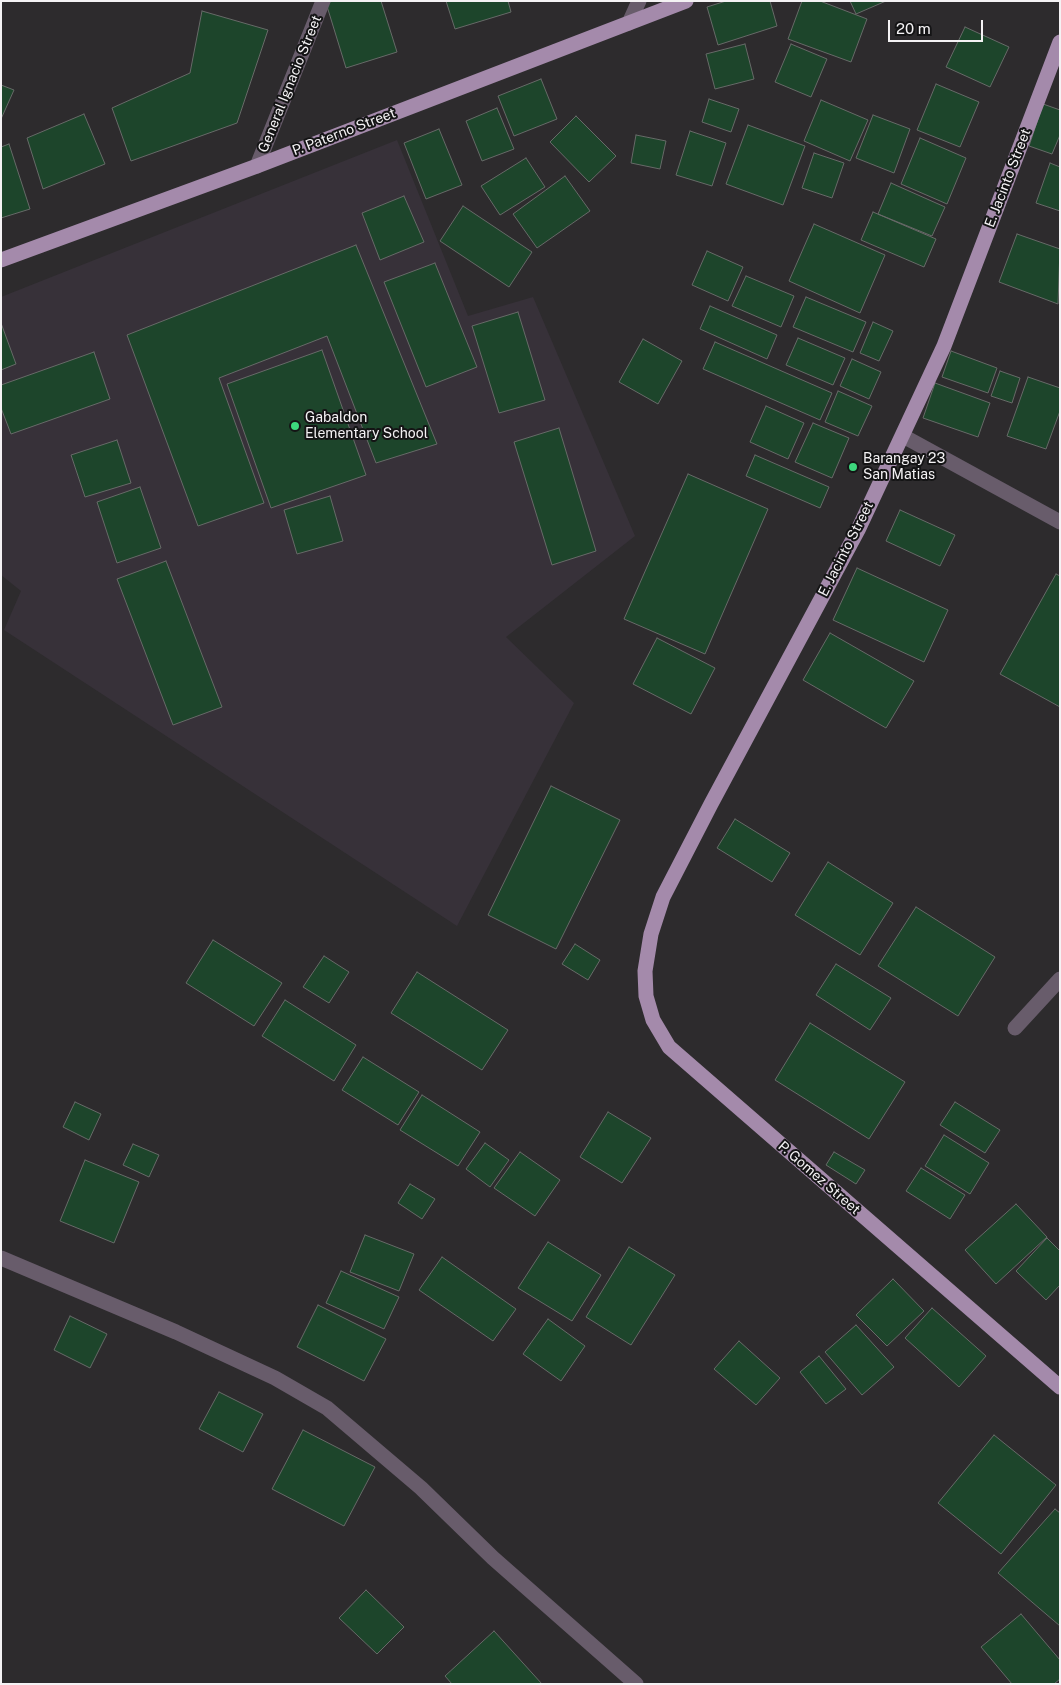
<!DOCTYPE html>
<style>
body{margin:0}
#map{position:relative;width:1061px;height:1685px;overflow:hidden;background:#2d2b2d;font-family:"Public Sans",sans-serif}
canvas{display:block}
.frame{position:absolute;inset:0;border:2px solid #f4f2f4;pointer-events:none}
.scale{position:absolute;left:888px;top:20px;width:95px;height:22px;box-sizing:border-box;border:2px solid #f4f2f4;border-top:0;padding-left:6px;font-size:15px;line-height:18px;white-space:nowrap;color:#f4f2f4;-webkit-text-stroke:4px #141415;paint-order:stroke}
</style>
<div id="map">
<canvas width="1061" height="1685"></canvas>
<div class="frame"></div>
<div class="scale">20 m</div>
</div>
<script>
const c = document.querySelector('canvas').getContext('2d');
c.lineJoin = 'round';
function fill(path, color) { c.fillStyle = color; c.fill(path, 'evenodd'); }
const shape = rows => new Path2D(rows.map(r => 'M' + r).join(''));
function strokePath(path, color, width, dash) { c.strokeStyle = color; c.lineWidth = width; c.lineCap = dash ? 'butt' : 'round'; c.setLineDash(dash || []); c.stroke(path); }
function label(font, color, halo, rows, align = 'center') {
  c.font = font + ' "Public Sans",sans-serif'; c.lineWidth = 4; c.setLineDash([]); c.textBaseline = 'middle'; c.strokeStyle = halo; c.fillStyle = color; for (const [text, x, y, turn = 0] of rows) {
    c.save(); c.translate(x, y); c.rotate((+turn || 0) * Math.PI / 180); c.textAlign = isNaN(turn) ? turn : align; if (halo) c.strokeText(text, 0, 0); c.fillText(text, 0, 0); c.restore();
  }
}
fill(shape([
 [397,140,468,316,533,297,635,536,506,637,574,703,457,926,4,630,21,591,1,575,1,297]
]), '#373139');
const building = shape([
 [333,1,381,1,397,52,346,68,326,3,333,1],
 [446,1,508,1,511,12,455,29,446,1],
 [726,1,770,1,777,26,718,45,707,7,726,1],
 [802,1,820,1,867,19,851,62,788,39,802,1],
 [850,1,886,1,856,14,850,1],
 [202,11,268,30,237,123,131,161,112,108,190,73,202,11],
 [965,27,1009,47,990,87,946,67,965,27],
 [745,44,754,79,715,89,706,54,745,44],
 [791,44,827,59,811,97,775,82,791,44],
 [541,79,557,119,514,136,498,96,541,79],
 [936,84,979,102,960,147,917,130,936,84],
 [1,85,14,90,1,119,1,85],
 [709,99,739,109,731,132,702,122,709,99],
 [821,100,868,120,850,161,804,141,821,100],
 [1043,104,1060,110,1060,135,1052,154,1029,146,1043,104],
 [497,108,514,149,482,161,466,121,497,108],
 [84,114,105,164,43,189,27,138,84,114],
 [873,115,910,129,894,173,856,158,873,115],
 [576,116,616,156,589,182,550,142,576,116],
 [748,125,805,146,783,205,726,184,748,125],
 [439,129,462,185,426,199,404,143,439,129],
 [690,131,726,143,712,186,676,175,690,131],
 [636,135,666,141,660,169,631,163,636,135],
 [920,138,966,158,947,204,901,184,920,138],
 [9,144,30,209,1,218,1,147,9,144],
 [814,153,844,163,832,198,802,188,814,153],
 [526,158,545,187,500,215,481,186,526,158],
 [1050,163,1060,167,1060,211,1036,203,1050,163],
 [565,176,590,211,537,248,513,214,565,176],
 [891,183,945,207,932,236,878,214,891,183],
 [404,196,424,242,380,260,362,213,404,196],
 [463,206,532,252,509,287,440,241,463,206],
 [873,212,936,239,924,267,861,240,873,212],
 [814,224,885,255,860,313,789,281,814,224],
 [1017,234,1060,249,1058,304,999,282,1017,234],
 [356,245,437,444,376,463,327,336,219,378,264,503,198,526,127,335,356,245],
 [707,251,743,267,728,301,692,285,707,251],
 [435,263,477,367,426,387,384,282,435,263],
 [746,276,794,296,781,327,732,306,746,276],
 [806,297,866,322,853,352,793,327,806,297],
 [710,306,777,335,767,359,700,329,710,306],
 [518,312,545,400,499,413,472,326,518,312],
 [873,322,893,331,879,361,860,353,873,322],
 [1,323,16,364,1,370,1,323],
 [798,338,845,358,833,385,786,365,798,338],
 [643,339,682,361,658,404,619,382,643,339],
 [715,342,832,393,820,420,703,369,715,342],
 [322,350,366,475,271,508,227,384,322,350],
 [951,351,997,368,988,393,942,377,951,351],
 [94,352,110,399,11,434,1,408,1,385,94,352],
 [852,359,881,372,869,399,840,386,852,359],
 [1000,371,1020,378,1012,403,991,396,1000,371],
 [1028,377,1060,388,1060,411,1046,449,1007,436,1028,377],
 [935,383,990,403,978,437,923,418,935,383],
 [838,391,872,406,858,436,825,422,838,391],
 [766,406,804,423,788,459,750,442,766,406],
 [813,423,849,438,832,478,795,462,813,423],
 [559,428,596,551,552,565,514,442,559,428],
 [117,440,131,483,85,497,71,455,117,440],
 [755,455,829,487,820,508,746,476,755,455],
 [688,474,768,509,705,654,624,619,688,474],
 [140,487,161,548,117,563,97,502,140,487],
 [330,496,343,541,297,554,284,510,330,496],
 [900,510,955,535,940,566,886,541,900,510],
 [166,561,222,707,173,725,117,579,166,561],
 [857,568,948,610,924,662,833,620,857,568],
 [1056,574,1060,576,1060,707,1000,674,1056,574],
 [830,633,914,681,886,728,803,680,830,633],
 [657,638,715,668,691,714,633,684,657,638],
 [551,786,620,820,556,949,488,915,551,786],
 [735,819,790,853,772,882,717,848,735,819],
 [828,862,893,903,860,955,795,915,828,862],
 [916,907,995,957,958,1016,878,966,916,907],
 [213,940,282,983,254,1026,186,983,213,940],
 [575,944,600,960,588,980,562,964,575,944],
 [324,956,349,972,329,1003,303,987,324,956],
 [836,964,891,998,870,1030,816,995,836,964],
 [417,972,508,1030,482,1070,391,1013,417,972],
 [285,1000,356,1045,334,1081,262,1036,285,1000],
 [810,1023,905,1082,869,1139,775,1080,810,1023],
 [363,1057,419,1092,398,1125,342,1090,363,1057],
 [422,1095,480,1132,458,1166,400,1130,422,1095],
 [75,1102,101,1114,89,1140,63,1127,75,1102],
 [955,1102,1000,1130,985,1153,940,1125,955,1102],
 [608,1112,651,1138,622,1183,580,1157,608,1112],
 [944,1135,989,1163,970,1194,925,1166,944,1135],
 [485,1143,509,1160,490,1187,466,1169,485,1143],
 [133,1144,159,1155,149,1177,123,1165,133,1144],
 [520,1152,560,1180,535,1216,494,1188,520,1152],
 [834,1152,865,1170,856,1184,826,1165,834,1152],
 [85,1160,139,1182,114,1243,60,1221,85,1160],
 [921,1168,965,1195,950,1219,906,1191,921,1168],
 [410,1184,435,1199,422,1219,398,1203,410,1184],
 [1016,1204,1047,1237,996,1284,965,1250,1016,1204],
 [365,1235,414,1254,399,1291,350,1272,365,1235],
 [1047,1238,1060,1251,1060,1285,1046,1300,1016,1271,1047,1238],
 [548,1242,601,1275,572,1321,518,1288,548,1242],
 [629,1247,675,1275,631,1345,586,1317,629,1247],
 [442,1257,516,1309,493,1341,419,1290,442,1257],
 [341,1271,399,1297,384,1329,326,1303,341,1271],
 [893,1279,924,1311,887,1346,856,1315,893,1279],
 [318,1305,386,1339,364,1381,297,1347,318,1305],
 [932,1308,986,1356,959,1387,905,1338,932,1308],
 [70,1316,107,1334,90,1368,54,1350,70,1316],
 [548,1319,585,1346,561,1381,523,1354,548,1319],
 [856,1325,894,1367,862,1395,825,1352,856,1325],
 [739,1341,780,1378,756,1405,714,1369,739,1341],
 [819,1356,846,1389,826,1404,800,1372,819,1356],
 [219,1392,263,1414,243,1452,199,1429,219,1392],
 [303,1430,375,1467,344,1526,272,1489,303,1430],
 [994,1435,1056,1485,1001,1554,938,1503,994,1435],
 [1055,1509,1060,1513,1060,1626,998,1573,1055,1509],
 [366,1590,404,1627,377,1654,339,1618,366,1590],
 [1021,1614,1060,1660,1060,1679,1054,1684,1012,1684,981,1647,1021,1614],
 [494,1631,542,1684,452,1684,445,1676,494,1631]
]);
fill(building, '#1d452b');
strokePath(building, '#676a68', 1);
strokePath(shape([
 [629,23,639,1],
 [257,166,323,1],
 [903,436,1060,522],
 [1015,1028,1060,979],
 [1,1258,176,1332,275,1378,327,1408,421,1488,493,1558,636,1684]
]), '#685c6b', 15);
strokePath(shape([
 [1060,42,944,346,858,530,711,804,663,897,651,934,645,971,646,996,653,1020,669,1047,1060,1387],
 [1,260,257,166,686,1]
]), '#a48aab', 15);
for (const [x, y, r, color] of [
 [295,426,5,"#3dd77d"],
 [853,467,5,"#3dd77d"]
]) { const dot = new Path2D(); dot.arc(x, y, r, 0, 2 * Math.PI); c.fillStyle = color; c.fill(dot); strokePath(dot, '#141415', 2); }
label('14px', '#f4f2f4', '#141415', [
 ["General Ignacio Street",290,84,-68],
 ["P. Paterno Street",344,132,-21],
 ["E. Jacinto Street",1008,178,-69],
 ["E. Jacinto Street",846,549,-63],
 ["P. Gomez Street",819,1178,41]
]);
label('14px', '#f4f2f4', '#141415', [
 ["Gabaldon",305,418],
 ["Elementary School",305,434],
 ["Barangay 23",863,459],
 ["San Matias",863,475]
], 'left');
</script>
